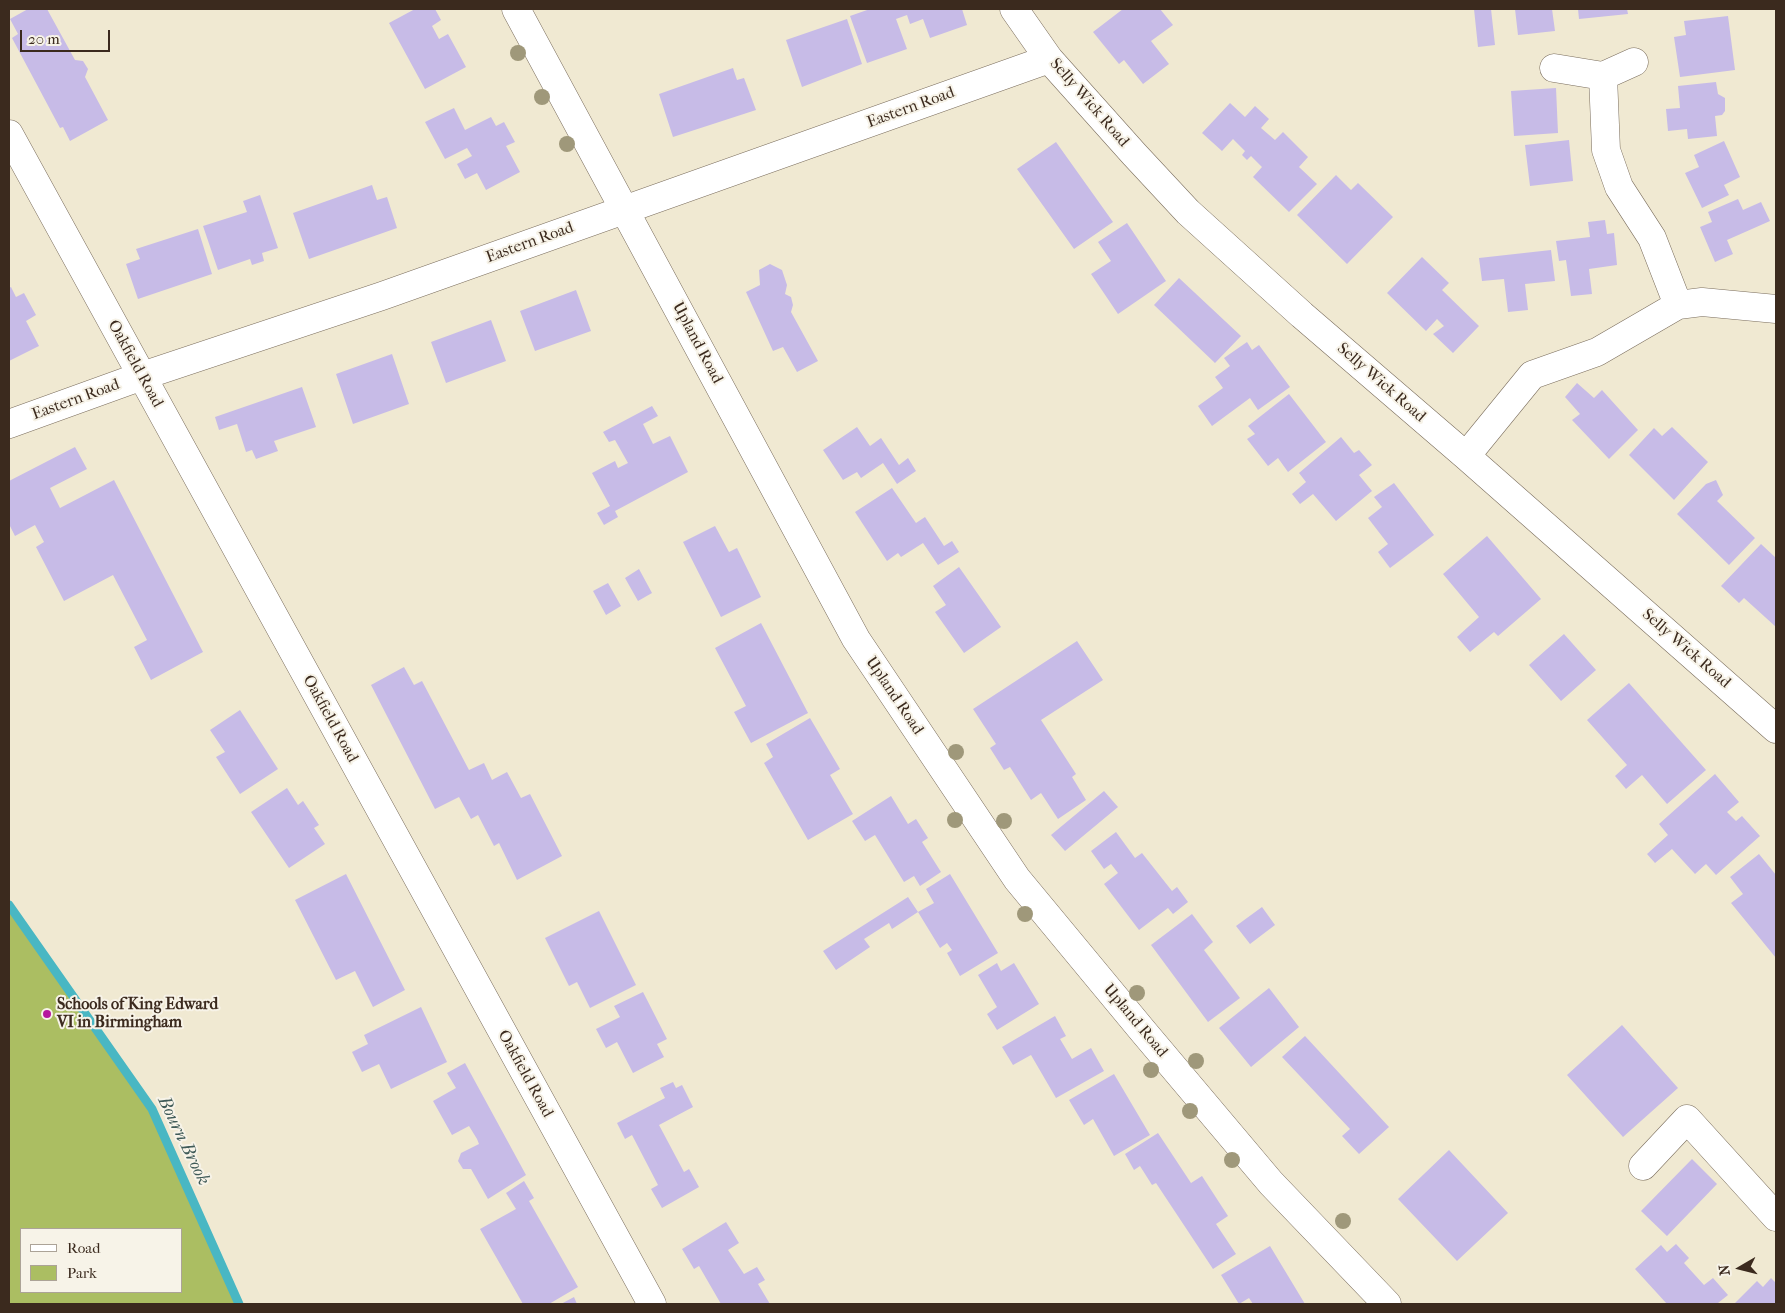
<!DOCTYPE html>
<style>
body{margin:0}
#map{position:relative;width:1785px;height:1313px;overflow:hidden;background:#f0e9d2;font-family:"IM FELL French Canon",serif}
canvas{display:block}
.frame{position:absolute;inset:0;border:10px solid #3b2a1e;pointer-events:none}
.legend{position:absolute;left:20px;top:1228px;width:162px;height:65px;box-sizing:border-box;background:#f7f3e8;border:1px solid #aca397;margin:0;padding:6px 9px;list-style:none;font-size:15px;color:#3b2a1e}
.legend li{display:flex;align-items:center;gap:10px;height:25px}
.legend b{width:25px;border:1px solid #aca397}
.north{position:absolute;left:1715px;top:1243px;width:50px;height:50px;-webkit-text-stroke:4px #f7f3e8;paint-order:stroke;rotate:262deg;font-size:14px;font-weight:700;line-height:20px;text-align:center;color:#3b2a1e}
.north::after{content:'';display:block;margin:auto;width:18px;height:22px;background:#3b2a1e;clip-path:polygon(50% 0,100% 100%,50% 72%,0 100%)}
.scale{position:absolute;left:20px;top:30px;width:90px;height:22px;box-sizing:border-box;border:2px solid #3b2a1e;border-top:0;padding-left:6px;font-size:15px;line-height:18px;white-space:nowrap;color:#3b2a1e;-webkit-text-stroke:4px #f7f3e8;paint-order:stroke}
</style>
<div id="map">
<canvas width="1785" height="1313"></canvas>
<div class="frame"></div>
<ul class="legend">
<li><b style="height:6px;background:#fff"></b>Road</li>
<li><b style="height:14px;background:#abbe62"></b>Park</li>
</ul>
<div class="north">N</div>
<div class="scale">20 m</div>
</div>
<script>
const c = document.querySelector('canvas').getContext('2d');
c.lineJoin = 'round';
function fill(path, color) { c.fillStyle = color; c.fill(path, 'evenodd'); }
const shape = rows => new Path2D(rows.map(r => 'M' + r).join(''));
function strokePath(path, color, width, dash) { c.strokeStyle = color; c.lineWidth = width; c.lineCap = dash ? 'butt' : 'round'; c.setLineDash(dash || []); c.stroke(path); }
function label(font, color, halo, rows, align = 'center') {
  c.font = font + ' "IM FELL French Canon",serif'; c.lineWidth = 4; c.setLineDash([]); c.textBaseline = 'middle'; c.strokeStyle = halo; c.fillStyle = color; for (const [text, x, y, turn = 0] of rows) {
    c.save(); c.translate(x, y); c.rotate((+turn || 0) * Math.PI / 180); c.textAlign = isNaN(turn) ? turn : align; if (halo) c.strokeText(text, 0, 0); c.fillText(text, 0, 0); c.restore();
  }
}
fill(shape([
 [9,908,152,1109,239,1304,9,1304],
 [21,1229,181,1229,181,1292,21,1292]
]), '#abbe62');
strokePath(shape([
 [9,905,152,1109,239,1304]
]), '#49b7c3', 9);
fill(shape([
 [28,9,47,9,75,60,83,61,88,69,85,77,108,120,70,141,63,127,60,128,12,38,18,34,10,19],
 [415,9,435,9,441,20,432,26,439,39,448,34,466,67,425,89,389,23],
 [870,9,962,9,967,25,930,38,923,19,910,24,907,15,896,19,907,49,867,63,850,16],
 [1123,9,1160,9,1173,25,1151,41,1169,64,1143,84,1124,60,1119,64,1093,32],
 [1474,9,1491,9,1495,45,1478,47],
 [1515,9,1552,9,1555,31,1518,35],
 [1578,9,1627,9,1628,14,1579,19],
 [1728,16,1735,70,1680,77,1674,37,1686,35,1684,21],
 [847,19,862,64,802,87,786,40],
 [733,68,737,80,744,78,756,110,673,137,659,94],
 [1716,82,1718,94,1725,98,1725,111,1722,115,1715,116,1717,136,1688,139,1687,129,1668,131,1666,109,1680,108,1678,86],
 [1556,88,1558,133,1514,136,1511,91],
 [1230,103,1245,117,1255,106,1269,119,1261,128,1275,140,1283,132,1308,157,1299,167,1317,184,1289,212,1253,177,1262,167,1251,156,1247,160,1242,155,1245,151,1233,139,1222,151,1202,133],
 [454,108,465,130,491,117,496,126,504,122,515,142,506,146,520,172,486,190,477,173,465,179,457,164,472,156,467,148,445,159,425,122],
 [1569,140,1573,181,1530,186,1525,145],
 [1724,141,1740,177,1724,185,1729,195,1702,208,1685,173,1699,167,1694,155],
 [1056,142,1113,222,1074,249,1017,169],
 [1336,175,1351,190,1358,183,1393,217,1347,264,1297,215],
 [372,185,377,200,387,197,397,228,309,259,293,213],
 [260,195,278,248,262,253,264,261,252,265,250,259,218,270,203,226,247,212,243,201],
 [1738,199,1743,210,1761,202,1770,221,1727,240,1733,254,1715,262,1700,227,1712,222,1708,212],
 [1605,220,1607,234,1614,233,1617,265,1589,269,1592,294,1571,296,1566,260,1559,261,1556,241,1590,237,1588,222],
 [1127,223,1166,281,1118,314,1091,274,1111,261,1098,242],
 [198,229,212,274,138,299,126,264,140,259,136,249],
 [1551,250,1555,281,1525,284,1528,310,1508,312,1504,279,1482,281,1479,258],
 [1422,257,1449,283,1442,290,1479,326,1453,353,1433,334,1444,326,1437,319,1426,331,1387,293],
 [770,264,782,270,787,285,785,294,791,297,793,305,791,312,818,361,797,372,783,347,773,351,746,292,760,285,759,270],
 [1179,278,1241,336,1215,363,1154,305],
 [11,287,16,297,24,293,36,315,26,321,39,346,9,361,9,288],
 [576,290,591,331,535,351,520,311],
 [491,320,506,361,446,383,431,342],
 [1247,342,1252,350,1259,345,1290,387,1258,410,1250,398,1212,426,1198,406,1223,388,1215,377,1230,366,1224,358],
 [392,354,409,404,353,424,336,374],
 [1577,383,1594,398,1602,390,1638,430,1609,459,1572,420,1580,414,1565,397],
 [302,387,316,427,274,441,278,451,256,459,252,450,246,452,237,424,219,430,215,417],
 [1289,394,1326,442,1288,472,1278,458,1268,466,1247,439,1255,434,1248,426],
 [652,406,658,416,643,424,653,444,670,436,688,472,615,511,618,517,604,525,597,513,610,506,592,473,615,461,618,468,628,463,615,440,609,442,603,432],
 [857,427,870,446,881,438,899,465,908,458,916,471,897,484,883,463,861,478,857,472,843,480,823,450],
 [1672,427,1708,462,1674,500,1629,455,1654,428,1662,436],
 [1341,437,1354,453,1359,450,1372,465,1359,475,1372,491,1336,521,1313,494,1300,504,1292,494,1306,482,1299,473],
 [75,447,87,469,50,488,60,508,114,480,203,652,151,680,134,647,147,640,113,575,64,601,36,547,44,542,35,525,15,536,9,524,9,481],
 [1716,480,1723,495,1717,501,1755,538,1729,565,1677,514,1706,484],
 [1394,483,1434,535,1390,568,1378,552,1388,544,1368,518,1382,507,1374,497],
 [892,488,916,523,925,517,944,546,952,541,959,552,938,565,923,543,901,557,898,553,887,561,855,512],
 [715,526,729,552,737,548,761,597,721,617,683,542],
 [1487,536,1541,599,1498,636,1494,632,1470,652,1457,637,1479,617,1443,574],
 [1761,544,1776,558,1776,627,1744,598,1739,603,1721,586],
 [959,567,1001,627,964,653,935,612,946,605,933,586],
 [639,569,652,593,638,601,625,578],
 [608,583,621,606,606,615,593,591],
 [761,623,808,713,751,743,734,712,746,706,715,648],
 [1564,634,1596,670,1561,701,1529,665],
 [1077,641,1103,680,1041,720,1076,774,1072,777,1086,800,1058,819,1041,793,1031,800,1010,767,1004,770,990,748,996,744,973,709],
 [404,667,414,685,422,681,469,770,484,763,492,780,507,772,521,798,530,794,562,856,517,880,499,843,494,846,478,815,471,819,459,797,435,809,371,685],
 [1629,683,1706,770,1667,804,1642,775,1626,789,1615,776,1627,765,1587,720],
 [240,710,278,769,240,794,216,757,225,752,210,730],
 [810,718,840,769,830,775,853,814,808,840,764,763,773,757,766,744],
 [1715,774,1739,802,1727,812,1736,821,1742,816,1760,836,1716,875,1706,864,1695,874,1672,849,1655,863,1647,854,1668,835,1659,824],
 [287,788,298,805,303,801,319,825,314,828,325,844,289,868,251,812],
 [1104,791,1118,807,1065,851,1051,835],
 [891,796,908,824,916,819,928,838,922,842,941,872,920,886,914,876,904,882,875,835,865,841,852,821],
 [1116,832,1135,858,1142,853,1172,891,1177,887,1188,902,1173,914,1168,908,1139,930,1104,884,1118,873,1111,864,1104,869,1091,851],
 [1759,854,1776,875,1776,958,1731,903,1743,894,1730,877],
 [346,874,405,990,373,1007,355,971,336,980,295,900],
 [950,874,998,953,960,976,947,953,952,950,947,943,940,948,918,912,934,903,926,889],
 [908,897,918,912,892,929,889,923,864,939,870,947,836,970,823,951],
 [1262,907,1275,925,1250,944,1236,926],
 [599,911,636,985,590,1008,577,982,569,986,545,938],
 [1192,914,1213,942,1204,950,1240,998,1208,1022,1151,945],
 [997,963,1001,971,1014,963,1039,1004,997,1030,987,1014,997,1007,978,975],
 [1269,988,1299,1027,1251,1067,1219,1028],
 [643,992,667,1039,657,1044,664,1057,633,1073,617,1042,606,1048,596,1029,620,1017,614,1006],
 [421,1007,447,1062,391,1089,379,1064,362,1072,352,1052,368,1044,364,1035],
 [1055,1016,1066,1036,1060,1039,1072,1059,1091,1048,1104,1071,1056,1098,1031,1055,1013,1065,1002,1047],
 [1622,1025,1678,1088,1623,1137,1567,1075],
 [1305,1036,1389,1127,1359,1154,1342,1136,1350,1129,1282,1057],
 [465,1063,526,1175,488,1199,471,1169,463,1169,458,1161,461,1153,479,1144,477,1139,469,1126,452,1135,433,1101,456,1088,447,1073],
 [1114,1074,1150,1135,1114,1156,1093,1119,1084,1125,1069,1100],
 [673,1082,676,1088,682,1085,693,1107,659,1125,684,1172,689,1169,699,1187,662,1208,651,1189,658,1185,632,1135,625,1139,617,1123,665,1098,660,1088],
 [1158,1133,1191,1183,1202,1176,1228,1216,1216,1224,1236,1254,1213,1269,1156,1183,1152,1185,1140,1166,1134,1170,1125,1154],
 [1449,1150,1508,1213,1457,1261,1398,1199],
 [1692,1159,1717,1184,1667,1236,1641,1211],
 [524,1181,534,1198,529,1201,578,1287,549,1304,523,1304,480,1229,516,1209,506,1193],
 [726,1222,739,1243,728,1250,744,1274,757,1267,765,1280,758,1284,770,1304,721,1304,699,1266,694,1269,682,1249],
 [1676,1244,1689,1258,1684,1263,1704,1285,1713,1278,1728,1295,1718,1303,1719,1304,1667,1304,1635,1269,1661,1245,1667,1252],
 [1270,1246,1305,1304,1253,1304,1249,1298,1239,1304,1221,1275],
 [1771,1278,1776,1283,1776,1304,1734,1304,1757,1281,1763,1287],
 [574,1297,577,1304,561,1304]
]), '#c7bbe7');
const minor = shape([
 [516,9,856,639,1017,879,1142,1030,1271,1183,1387,1304],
 [1014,9,1049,59,1134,154,1188,212,1302,315,1466,456,1776,729],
 [1554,68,1603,76,1634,62],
 [1603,76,1606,150,1619,187,1652,238,1678,305],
 [9,134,652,1304],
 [9,424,142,376,382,296,1049,59],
 [1466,456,1532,375,1597,352,1678,305,1702,302,1776,309],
 [1643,1166,1687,1119,1776,1217]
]);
strokePath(minor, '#7a6d5d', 29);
strokePath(minor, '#fff', 28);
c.fillStyle = '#9f987a';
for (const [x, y] of [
 [518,53],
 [542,97],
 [567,144],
 [956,752],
 [955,820],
 [1004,821],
 [1025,914],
 [1137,993],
 [1196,1061],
 [1151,1070],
 [1190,1111],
 [1232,1160],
 [1343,1221]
]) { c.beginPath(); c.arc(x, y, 8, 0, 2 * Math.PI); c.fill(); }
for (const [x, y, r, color] of [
 [47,1014,5,"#b5179e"]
]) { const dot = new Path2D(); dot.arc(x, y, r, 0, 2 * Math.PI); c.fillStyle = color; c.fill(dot); strokePath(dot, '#f7f3e8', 2); }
label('16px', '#3b2a1e', '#f7f3e8', [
 ["Selly Wick Road",1089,103,49],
 ["Eastern Road",911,108,-20],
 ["Eastern Road",530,243,-20],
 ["Upland Road",697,343,62],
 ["Oakfield Road",135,364,61],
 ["Selly Wick Road",1381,383,41],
 ["Eastern Road",76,400,-20],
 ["Selly Wick Road",1686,649,41],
 ["Upland Road",894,696,56],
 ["Oakfield Road",330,719,61],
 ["Upland Road",1135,1021,50],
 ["Oakfield Road",525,1074,61]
]);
label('bold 16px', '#3b2a1e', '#f7f3e8', [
 ["Schools of King Edward",57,1005],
 ["VI in Birmingham",57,1023]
], 'left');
label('italic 18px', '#405b58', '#f7f3e8', [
 ["Bourn Brook",183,1141,64]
]);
</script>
